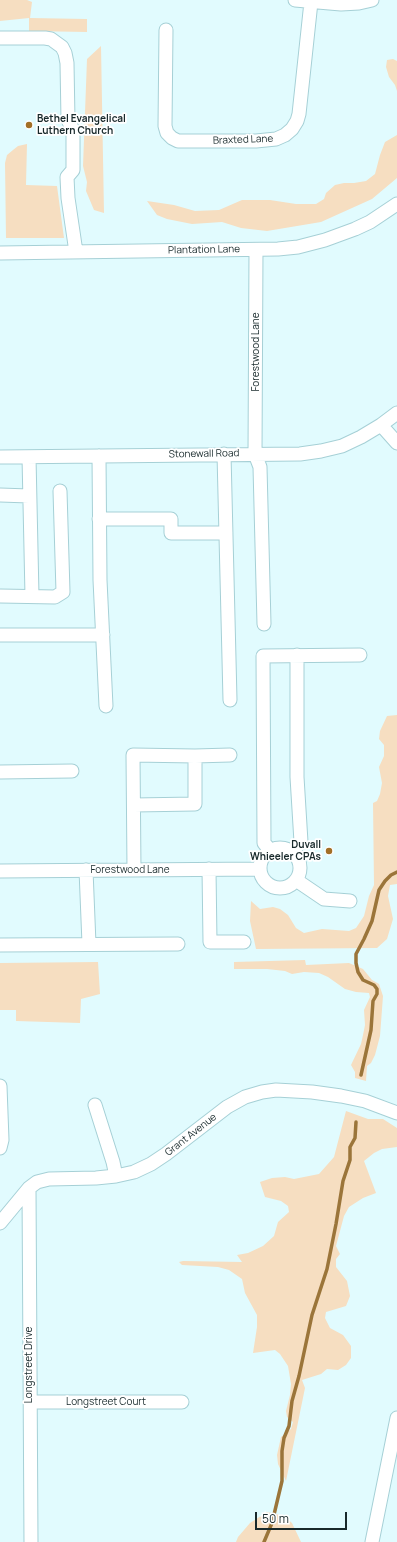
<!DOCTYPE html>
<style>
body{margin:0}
#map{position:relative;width:397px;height:1542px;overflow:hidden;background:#e1fbfe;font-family:Manrope,sans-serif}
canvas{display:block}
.scale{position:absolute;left:255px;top:1512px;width:92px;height:18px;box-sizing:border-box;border:2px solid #18292b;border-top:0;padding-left:5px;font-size:12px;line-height:14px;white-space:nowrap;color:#18292b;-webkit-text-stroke:3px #fff;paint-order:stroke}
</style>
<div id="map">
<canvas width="397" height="1542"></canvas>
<div class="scale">50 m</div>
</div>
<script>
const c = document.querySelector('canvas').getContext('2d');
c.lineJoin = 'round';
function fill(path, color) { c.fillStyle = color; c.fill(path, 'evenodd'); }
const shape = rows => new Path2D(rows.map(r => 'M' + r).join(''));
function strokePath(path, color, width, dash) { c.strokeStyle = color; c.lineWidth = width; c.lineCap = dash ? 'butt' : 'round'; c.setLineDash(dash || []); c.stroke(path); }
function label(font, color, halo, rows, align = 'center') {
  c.font = font + ' Manrope,sans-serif'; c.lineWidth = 3.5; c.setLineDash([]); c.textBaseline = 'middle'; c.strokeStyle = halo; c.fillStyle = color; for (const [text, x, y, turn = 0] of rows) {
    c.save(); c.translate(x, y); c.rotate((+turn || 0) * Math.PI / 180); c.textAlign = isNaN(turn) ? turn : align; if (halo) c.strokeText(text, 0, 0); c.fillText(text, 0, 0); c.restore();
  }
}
fill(shape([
 [0,0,27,0,32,2,30,18,87,19,87,32,29,31,29,18,0,21],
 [101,46,104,213,94,210,86,191,87,182,83,166,87,59],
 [393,59,397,61,397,91,395,85,389,77,386,67,387,60],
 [397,135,397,178,372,199,321,222,267,231,241,228,222,222,192,224,167,219,157,215,147,201,174,205,195,211,219,210,242,200,270,200,296,204,316,204,324,199,326,193,335,185,344,183,354,183,366,181,375,174,380,155,385,142],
 [27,144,26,185,57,186,64,238,6,238,5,163,7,155,13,150,18,146],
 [397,715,397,884,390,885,388,896,393,919,387,939,377,948,256,949,250,921,251,901,260,909,273,907,280,909,288,915,296,928,304,933,322,929,349,931,356,928,364,916,369,896,374,885,373,803,377,801,380,794,382,783,379,767,384,756,384,745,379,739,380,731,387,716],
 [305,960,306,965,349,963,363,969,372,980,379,984,383,996,380,1036,375,1055,371,1063,367,1066,366,1081,355,1078,355,1072,351,1065,361,1044,363,1035,365,1025,364,1010,370,997,369,993,356,992,345,989,328,977,319,973,304,972,292,974,285,971,267,969,234,969,234,962],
 [98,962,100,994,81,999,80,1023,16,1021,16,1010,0,1010,0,963],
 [346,1111,368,1119,383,1119,397,1128,397,1147,382,1149,374,1153,364,1161,376,1193,363,1198,349,1207,344,1216,336,1246,340,1254,336,1259,336,1267,347,1281,350,1296,346,1306,326,1312,325,1318,330,1328,343,1335,351,1346,351,1358,346,1365,338,1370,327,1369,321,1374,302,1380,305,1388,286,1481,278,1464,277,1455,281,1437,291,1429,293,1422,287,1417,286,1411,290,1395,291,1384,288,1366,280,1354,275,1350,253,1353,257,1327,257,1315,245,1293,242,1279,229,1270,218,1267,182,1265,179,1262,183,1261,242,1262,237,1255,248,1253,263,1246,274,1236,278,1222,289,1212,288,1206,281,1201,265,1197,260,1182,272,1178,285,1177,294,1179,319,1174,334,1157],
 [267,1512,284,1516,292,1523,301,1542,236,1542,238,1537,250,1523]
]), '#f6dec1');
strokePath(shape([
 [361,1075,371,1030,373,1001,377,994,377,989,374,985,363,980,358,972,356,963,356,954,364,939,372,921,379,890,385,881,391,875,397,872],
 [264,1542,272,1523,282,1481,282,1451,284,1438,289,1426,292,1401,299,1376,312,1315,327,1269,336,1224,343,1181,350,1160,350,1147,355,1138,356,1122]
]), '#9b753a', 3.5);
const minor = shape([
 [295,0,341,4,359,3,372,0],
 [166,30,165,126,167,133,172,138,178,141,256,141,276,139,285,135,292,129,297,121,299,114,311,2],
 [0,38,45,38,51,39,62,47,65,53,67,63,68,120,73,130,73,170,67,177,68,198,76,252],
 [256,250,255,454,260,467,264,624],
 [0,253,278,249,298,247,325,240,355,229,370,222,397,204],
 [381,425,397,443],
 [224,454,230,700],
 [99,456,100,580,106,706],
 [0,457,300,454,321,451,342,446,361,437,381,425,397,413],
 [29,457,32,596],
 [0,495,29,496],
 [99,519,171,519,171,533,226,533],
 [0,596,55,597,63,592,60,491],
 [0,635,103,635],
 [195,756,230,755],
 [0,772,72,771],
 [134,805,195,804,195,756,133,755,134,870],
 '260 868a20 20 0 1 1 40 0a20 20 0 1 1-40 0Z',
 [270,850,264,843,263,656,360,655],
 [292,852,301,842,297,777,297,655],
 [209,869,210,942,244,942],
 [86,870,89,944],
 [0,871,260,869],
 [296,880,324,899,350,901],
 [0,945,178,944],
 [0,1086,2,1140,0,1148],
 [95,1105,113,1162,116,1176],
 [29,1188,31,1542],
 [0,1223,29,1188,37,1182,49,1179,96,1178,116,1176,134,1172,151,1164,166,1154,227,1107,245,1097,262,1092,276,1090,312,1092,341,1096,365,1101,397,1113],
 [30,1402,182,1402],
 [372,1542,397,1418]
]);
strokePath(minor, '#a6d0d6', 15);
strokePath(minor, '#fff', 13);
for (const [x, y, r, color] of [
 [29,125,4,"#a26f26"],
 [329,851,4,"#a26f26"]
]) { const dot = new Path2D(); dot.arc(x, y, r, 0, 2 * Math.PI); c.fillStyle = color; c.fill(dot); strokePath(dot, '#fff', 1.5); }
label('bold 10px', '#18292b', '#fff', [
 ["Bethel Evangelical",37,119],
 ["Luthern Church",37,131],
 ["Duvall",321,845,"right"],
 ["Whieeler CPAs",321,857,"right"]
], 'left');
label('10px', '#18292b', '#fff', [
 ["Braxted Lane",243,140,-2],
 ["Plantation Lane",204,250,-1],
 ["Forestwood Lane",256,352,-90],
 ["Stonewall Road",204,454,-1],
 ["Forestwood Lane",130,870],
 ["Grant Avenue",191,1135,-38],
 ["Longstreet Drive",29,1365,-90],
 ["Longstreet Court",106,1402]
]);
</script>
